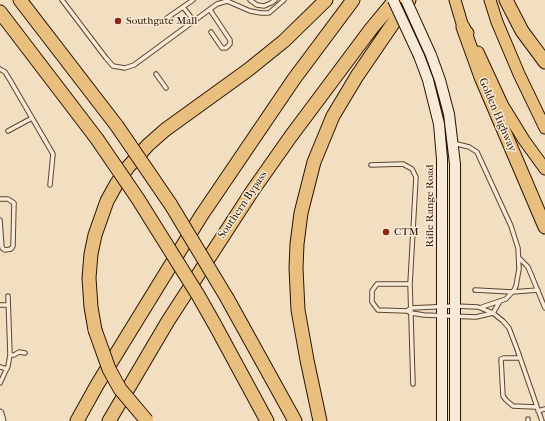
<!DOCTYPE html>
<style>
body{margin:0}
canvas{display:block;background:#f2dec0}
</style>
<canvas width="545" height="421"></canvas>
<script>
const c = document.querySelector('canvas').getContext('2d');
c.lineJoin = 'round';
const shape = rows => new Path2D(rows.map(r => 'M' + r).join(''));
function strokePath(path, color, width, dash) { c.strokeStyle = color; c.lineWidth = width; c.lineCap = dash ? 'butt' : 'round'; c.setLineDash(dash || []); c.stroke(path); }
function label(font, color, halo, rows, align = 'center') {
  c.font = font + ' "IM FELL French Canon",serif'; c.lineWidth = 3; c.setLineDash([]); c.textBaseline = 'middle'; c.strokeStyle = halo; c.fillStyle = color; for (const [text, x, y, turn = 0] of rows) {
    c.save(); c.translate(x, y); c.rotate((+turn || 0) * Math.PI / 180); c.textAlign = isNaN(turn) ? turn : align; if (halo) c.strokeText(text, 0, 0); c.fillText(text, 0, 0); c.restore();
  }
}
const service = shape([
 [62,0,106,58,113,66,125,68,134,65,217,4,227,1,250,11,261,13,269,13,284,0],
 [250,0,257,5,264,6,271,3,275,0],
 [183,7,194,21],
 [210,10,230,40,230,44,226,48,222,48,211,32],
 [167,18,193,0],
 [0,69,5,72,10,80,53,154,50,185],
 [156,74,166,88],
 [8,131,32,118],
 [453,143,469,147,477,152,511,226,518,248,519,269,516,286,514,290,506,299,482,307],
 [371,165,403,164,412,169,416,177,410,284,413,384],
 [0,199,8,199,14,203,13,246,11,249,5,250,2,248,0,220],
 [519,258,528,267,545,308],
 [410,284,377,284,372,291,372,302,378,310,407,311,411,313,424,315,476,317,493,313,500,301],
 [475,290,512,292,538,290],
 [0,305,8,305],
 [407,311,411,308,454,306,478,307,493,313,503,321,509,328,517,349,542,421],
 [10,355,14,355,19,352,25,353],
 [520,358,504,358,501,359,503,396,506,400,513,406,536,407],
 [0,367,7,369],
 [0,383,8,366,10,355,8,296],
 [538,411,545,409],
 [528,421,528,419]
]);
const minor = shape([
 [0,413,2,421]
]);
const secondary = shape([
 [431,55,440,80,449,114,455,164,455,421],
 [419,56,428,80,439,124,442,159,442,421]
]);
const primary = shape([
 [455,0,463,27,468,33],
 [490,0,497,22,519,74,545,128],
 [478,52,503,106,524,140,545,169]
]);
const motorway = shape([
 [20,0,117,126],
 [506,0,522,31,545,62],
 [0,12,97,139],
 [463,27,481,77,545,227],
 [227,298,295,421],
 [215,325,267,421],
 [95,330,91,307,89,278,91,254,95,235,107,201,117,183,128,167,148,145,165,130,248,70,284,41,326,0],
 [77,421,97,385,201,216,294,79,353,0],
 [109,421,168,321,253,190,291,136,371,29,395,0],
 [320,421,307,360,298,310,296,268,297,244,301,213,314,162,333,116,357,76,409,0]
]);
strokePath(service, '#5c4630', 5.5);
strokePath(minor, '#5c4630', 9);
strokePath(secondary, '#2a1300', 12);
strokePath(primary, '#2a1300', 13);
strokePath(motorway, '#2a1300', 15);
strokePath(service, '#f7ead6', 3.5);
strokePath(minor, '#f7ead6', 7);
strokePath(secondary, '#f7ead6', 10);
strokePath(primary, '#e9bf80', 11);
strokePath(motorway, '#e9bf80', 13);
const secondaryBridge = shape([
 [393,0,419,56],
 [406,0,431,55]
]);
const motorwayBridge = shape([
 [117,126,171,205,227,298],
 [97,139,138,199,198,295,215,325],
 [95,330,109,369,120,389,147,421]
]);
strokePath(secondaryBridge, '#2a1300', 12, []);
strokePath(motorwayBridge, '#2a1300', 15, []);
strokePath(secondaryBridge, '#f7ead6', 10);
strokePath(motorwayBridge, '#e9bf80', 13);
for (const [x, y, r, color] of [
 [118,21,4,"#8f2418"],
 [386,232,4,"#8f2418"]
]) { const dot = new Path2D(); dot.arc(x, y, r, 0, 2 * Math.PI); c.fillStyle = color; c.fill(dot); strokePath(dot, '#f7ead6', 1.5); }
label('11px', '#2a1300', '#f7ead6', [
 ["Southgate Mall",126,21],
 ["CTM",394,232]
], 'left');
label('11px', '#2a1300', '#f7ead6', [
 ["Golden Highway",497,115,67],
 ["Southern Bypass",243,205,-56],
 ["Rifle Range Road",430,206,-90]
]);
</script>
